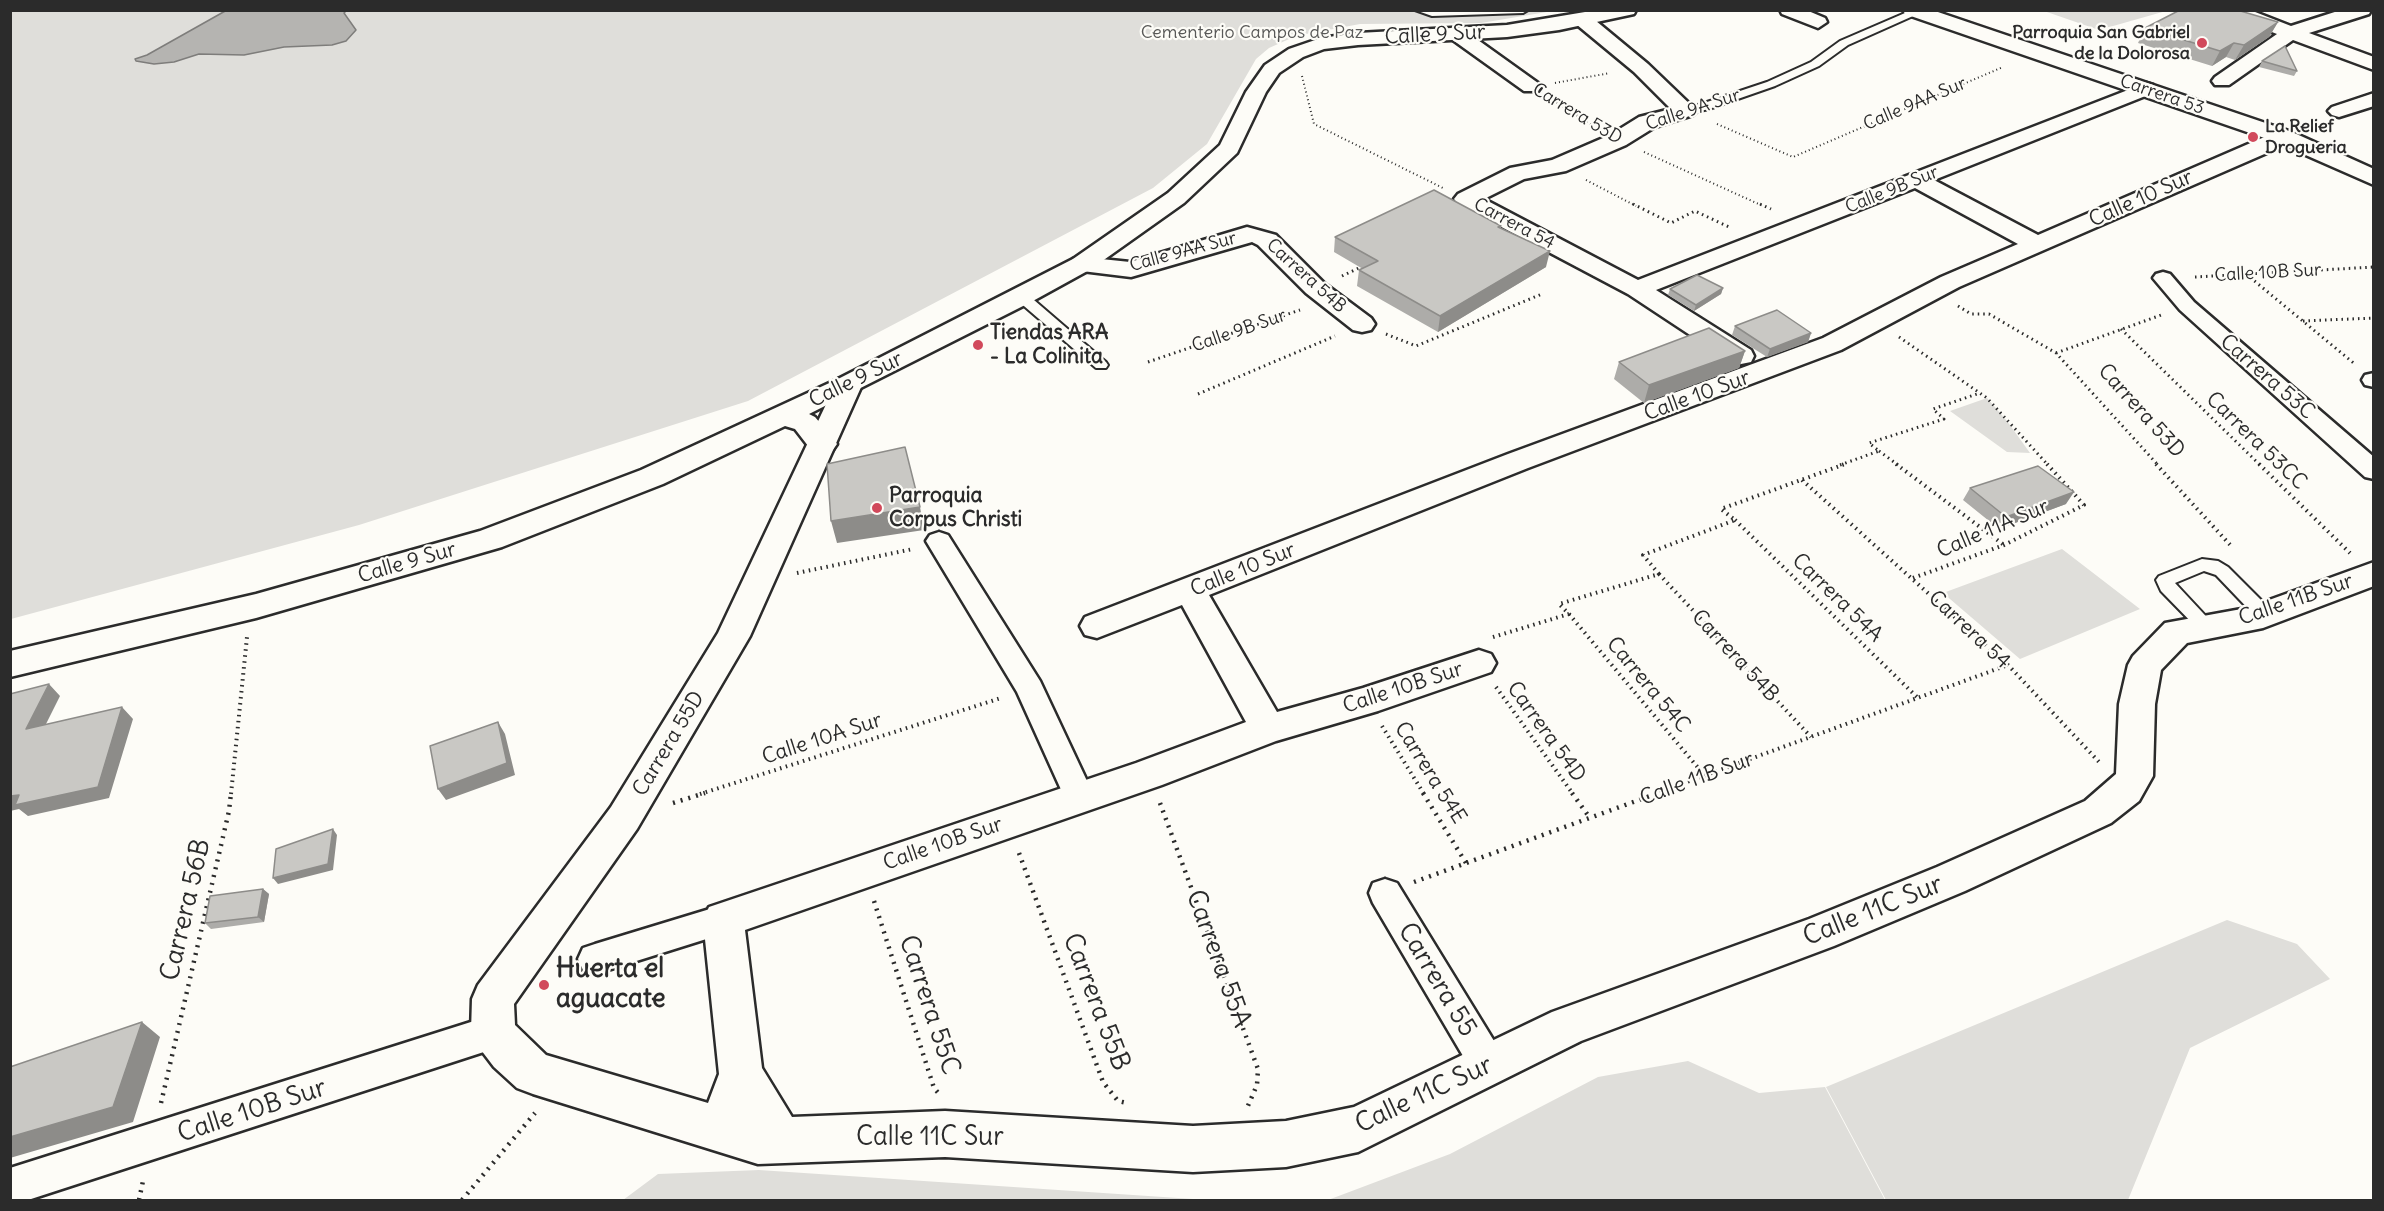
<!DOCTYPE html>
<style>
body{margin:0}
#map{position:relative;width:2384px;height:1211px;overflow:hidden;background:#fdfcf7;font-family:Delius,sans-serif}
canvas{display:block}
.frame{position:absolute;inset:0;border:12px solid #2b2b2b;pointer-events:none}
</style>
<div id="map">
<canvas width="2384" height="1211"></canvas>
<div class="frame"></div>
</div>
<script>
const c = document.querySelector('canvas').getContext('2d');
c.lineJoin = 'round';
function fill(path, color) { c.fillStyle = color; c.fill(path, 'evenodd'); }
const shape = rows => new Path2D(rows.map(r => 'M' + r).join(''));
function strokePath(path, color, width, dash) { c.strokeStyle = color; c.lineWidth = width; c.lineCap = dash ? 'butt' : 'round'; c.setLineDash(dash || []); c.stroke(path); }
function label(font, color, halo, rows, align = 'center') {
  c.font = font + ' Delius,sans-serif'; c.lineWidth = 4.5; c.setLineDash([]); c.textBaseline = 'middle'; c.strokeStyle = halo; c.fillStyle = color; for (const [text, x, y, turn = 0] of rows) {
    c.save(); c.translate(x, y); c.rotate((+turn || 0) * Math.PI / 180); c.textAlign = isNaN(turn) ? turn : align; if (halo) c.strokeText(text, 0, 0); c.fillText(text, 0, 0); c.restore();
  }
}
fill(shape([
 [11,11,1553,11,1481,23,1360,24,1296,36,1269,48,1256,59,1207,144,1153,188,748,401,359,525,11,619],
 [2044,11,2166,11,2099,30],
 [1987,398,2007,421,2030,453,2007,452,1950,411],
 [2062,549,2140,609,2020,659,1943,593],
 [2227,920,2297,944,2330,979,2190,1048,2128,1200,1886,1200,1826,1087],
 [1688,1061,1759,1093,1825,1087,1885,1200,1328,1200,1450,1154,1598,1077],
 [759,1170,1208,1200,623,1200,658,1174]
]), '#dfdeda');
const water = shape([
 [227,10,346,11,344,13,356,30,346,41,332,45,284,47,244,55,199,54,174,62,154,64,136,61,135,59,147,55,227,10]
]);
fill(water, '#b5b4b1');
strokePath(water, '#7e7d7b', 1.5);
const service = shape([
 [1415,10,1528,10,1523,13,1432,16,1415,10],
 [1912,10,1922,12,1848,45,1819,66,1775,86,1709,109,1686,114,1680,111,1767,82,1811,62,1840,41,1912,10],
 [1022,293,1027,294,1106,362,1108,365,1106,368,1096,368,1017,300,1015,297,1022,293],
 [2202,559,2218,561,2228,567,2270,609,2273,614,2270,619,2258,619,2216,575,2204,571,2175,583,2216,627,2213,632,2207,634,2201,632,2161,591,2156,580,2159,576,2202,559]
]);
const pedestrian = shape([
 [2163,272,2170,274,2194,302,2374,457,2374,479,2365,477,2180,310,2153,278,2156,274,2163,272],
 [2374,373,2374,387,2365,385,2362,380,2365,375,2374,373],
 [939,532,948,535,1040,681,1094,796,1090,805,1079,809,1068,805,1017,692,926,541,930,535,939,532],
 [1385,879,1397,883,1502,1054,1507,1066,1502,1078,1489,1083,1476,1078,1373,903,1369,893,1373,883,1385,879],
 [723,905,735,910,740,920,735,930,595,974,583,970,578,959,583,948,595,944,723,905],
 [493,1015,506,1020,511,1032,506,1044,493,1049,28,1200,10,1200,10,1168,493,1015]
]);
const minor = shape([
 [1780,10,1806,10,1825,18,1827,22,1818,28,1782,14,1780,10],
 [2223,10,2250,10,2291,26,2341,10,2371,10,2369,14,2309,33,2374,57,2374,70,2293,40,2229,85,2215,85,2212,81,2215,77,2277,34,2225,14,2223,10],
 [1583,14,1590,16,1648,64,1697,111,1693,115,1655,127,1626,145,1566,171,1524,179,1484,199,1638,280,2146,83,2153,85,2156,89,2153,93,1934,180,2038,235,2276,132,2284,130,2292,132,2295,137,2292,142,1959,287,1841,350,1528,468,1209,595,1277,712,1363,688,1479,650,1491,654,1496,663,1491,672,1378,711,1276,741,1162,785,745,930,762,1068,792,1117,945,1111,1193,1126,1286,1121,1354,1107,1552,1012,1809,919,1937,867,2085,801,2116,774,2119,704,2128,665,2133,656,2165,623,2247,608,2374,562,2374,586,2263,628,2187,643,2161,670,2155,704,2153,776,2139,801,2111,823,1965,891,1834,946,1581,1041,1358,1152,1286,1167,1193,1172,945,1157,758,1164,533,1094,517,1088,494,1067,478,1046,471,1032,472,999,478,985,611,807,718,633,838,379,848,377,858,379,862,385,750,636,637,829,514,1004,515,1025,546,1055,708,1103,719,1074,703,920,709,907,1136,763,1246,722,1182,605,1097,638,1085,635,1080,626,1085,617,1508,454,1823,338,1941,277,2018,244,1915,188,1656,290,1751,350,1754,356,1751,362,1741,364,1731,362,1628,294,1458,204,1454,199,1458,194,1510,168,1552,160,1610,135,1639,117,1671,109,1634,72,1576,24,1574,20,1576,16,1583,14],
 [1457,28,1464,30,1538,83,1541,87,1538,91,1524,91,1450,38,1447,34,1457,28],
 [2374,93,2374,106,2339,117,2332,115,2328,111,2332,107,2374,93],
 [1247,227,1276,235,1324,283,1371,318,1375,324,1371,330,1362,332,1353,330,1306,293,1258,245,1252,242,1131,277,1082,271,1073,269,1070,264,1073,259,1082,257,1130,262,1247,227]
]);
const tertiary = shape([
 [1903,10,1932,10,2292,132,2374,169,2374,185,2276,142,1905,14,1903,10]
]);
const secondary = shape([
 [1597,10,1636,10,1634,14,1559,30,1507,37,1358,45,1324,49,1303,57,1279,73,1266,92,1237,153,1184,203,1091,269,1031,302,809,414,815,417,832,437,837,444,832,451,822,453,812,451,795,429,785,426,663,484,502,547,256,618,10,677,10,651,256,594,480,531,641,470,838,379,1073,259,1168,193,1220,145,1246,92,1265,65,1289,49,1321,38,1358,33,1507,25,1597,10]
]);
strokePath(service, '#2b2b2b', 4);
strokePath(pedestrian, '#2b2b2b', 5);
strokePath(minor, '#2b2b2b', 5);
strokePath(tertiary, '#2b2b2b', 5);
strokePath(secondary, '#2b2b2b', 5);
strokePath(shape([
 [1302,76,1314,124,1443,188],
 [1555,83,1610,73],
 [1553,100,1592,125],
 [1717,124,1793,157,2003,67],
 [1644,152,1763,206],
 [1586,180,1636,206]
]), '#2b2b2b', 2, [1, 3]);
strokePath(shape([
 [1633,204,1671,223,1695,211,1729,227],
 [1760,204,1771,209],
 [2246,274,2356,365],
 [1342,276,1363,266],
 [2195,277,2374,267],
 [1958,306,1971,314,1989,314,2056,353,2158,465],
 [2303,321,2374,318],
 [2121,329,2260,465],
 [1386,334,1416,346,1542,294],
 [1899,337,1987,398,2048,465],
 [2056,353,2164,314],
 [1148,362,1300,310],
 [1198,394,1335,336],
 [1879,451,1898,465],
 [1840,465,1879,451,1869,443,1944,419,1933,409,1980,393]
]), '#2b2b2b', 3, [1.5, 4]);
strokePath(shape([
 [1896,464,2004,545],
 [2156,464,2233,548],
 [2259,464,2350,553],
 [1802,480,2008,665,2100,763],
 [1735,520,1918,698],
 [797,573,913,549],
 [1659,574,1811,737],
 [1913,578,2004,545,2084,505,2047,464],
 [1569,614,1705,776],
 [1493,637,1569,614,1559,604,1659,574,1643,555,1735,520,1721,509,1845,464],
 [1496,687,1573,794],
 [1382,726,1424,794],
 [231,794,247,637],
 [700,794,1001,698],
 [1654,794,2008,665]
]), '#2b2b2b', 4, [1.5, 4.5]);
strokePath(shape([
 [1423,793,1466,863],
 [1572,793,1590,818],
 [673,803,705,793],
 [1160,803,1258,1069,1257,1085,1247,1108],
 [1019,853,1103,1082,1118,1101,1127,1103],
 [1414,882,1658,793],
 [874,901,934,1088,940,1095],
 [161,1103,229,811,231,793],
 [139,1200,143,1181],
 [462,1200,535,1113]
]), '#2b2b2b', 4.5, [2, 6]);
fill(service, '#fdfcf7');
fill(pedestrian, '#fdfcf7');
fill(minor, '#fdfcf7');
fill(tertiary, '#fdfcf7');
fill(secondary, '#fdfcf7');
fill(shape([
 [2278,22,2269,37,2235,60,2226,57,2212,66,2138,43,2145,28],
 [2262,61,2297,71,2294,76,2259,67],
 [1501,226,1501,228,1546,267,1438,332,1357,286,1359,270,1363,269,1334,252,1335,237],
 [1723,288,1721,294,1694,311,1668,295,1670,289],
 [1735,326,1811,333,1808,342,1767,357,1732,335],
 [1745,351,1739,368,1644,403,1614,379,1619,362],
 [1970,488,2066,504,1999,529,1963,500],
 [263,889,269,894,264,922,211,929,205,923]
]), '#adaca9');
fill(shape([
 [2278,22,2269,37,2235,60,2244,45],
 [2234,43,2226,57,2212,66,2220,51],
 [1550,251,1546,267,1438,332,1440,316],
 [1723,288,1721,294,1694,311,1696,305],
 [1811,333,1808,342,1767,357,1770,349],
 [1745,351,1739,368,1644,403,1649,385],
 [2074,492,2066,504,1999,529,2006,517],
 [920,507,924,530,837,543,831,521],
 [49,684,60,696,38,740,26,729],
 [122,707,133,719,109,798,28,816,19,809,10,811,10,796,19,795],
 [498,722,505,734,515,775,446,800,438,789],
 [333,829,337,835,333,870,278,884,273,878],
 [263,889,269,894,264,922,258,917],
 [142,1022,160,1037,133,1122,10,1158,10,1137]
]), '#8d8c89');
const building = shape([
 [2180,10,2237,10,2278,22,2244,45,2234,43,2220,51,2145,28,2180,10],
 [2285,46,2297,71,2262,61,2285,46],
 [1434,190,1501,226,1498,227,1550,251,1440,316,1359,270,1378,261,1335,237,1434,190],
 [1697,275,1723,288,1696,305,1670,289,1697,275],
 [1777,310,1811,333,1770,349,1735,326,1777,310],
 [1709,328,1745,351,1649,385,1619,362,1709,328],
 [905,447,920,507,831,521,827,464,905,447],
 [2038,466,2074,492,2006,517,1970,488,2038,466],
 [49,684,26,729,122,707,98,787,15,805,19,795,10,796,10,694,49,684],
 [498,722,507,763,438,789,430,746,498,722],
 [333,829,328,864,273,878,276,849,333,829],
 [263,889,258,917,205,923,210,896,263,889],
 [142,1022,113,1107,10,1137,10,1067,142,1022]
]);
fill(building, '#c9c8c4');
strokePath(building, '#8d8c89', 1.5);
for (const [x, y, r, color] of [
 [2202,43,6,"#d1495b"],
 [2253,137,6,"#d1495b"],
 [978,345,6,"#d1495b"],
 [877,508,6,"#d1495b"],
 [544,985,6,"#d1495b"]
]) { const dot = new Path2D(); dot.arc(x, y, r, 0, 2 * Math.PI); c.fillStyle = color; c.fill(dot); strokePath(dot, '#fdfcf7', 2); }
label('18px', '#585857', '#fdfcf7', [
 ["Cementerio Campos de Paz",1252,33]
]);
label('bold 18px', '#2b2b2b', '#fdfcf7', [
 ["Parroquia San Gabriel",2190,33],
 ["de la Dolorosa",2190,54],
 ["La Relief",2265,127,"left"],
 ["Drogueria",2265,148,"left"]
], 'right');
label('18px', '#2b2b2b', '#fdfcf7', [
 ["Carrera 53",2162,95,19],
 ["Calle 9AA Sur",1915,104,-23],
 ["Calle 9A Sur",1693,110,-18],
 ["Carrera 53D",1577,114,31],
 ["Calle 9B Sur",1892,190,-22],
 ["Carrera 54",1514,224,28],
 ["Calle 9AA Sur",1183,252,-15],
 ["Calle 10B Sur",2268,273,-3],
 ["Carrera 54B",1306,276,42],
 ["Calle 9B Sur",1239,331,-19]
]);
label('21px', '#2b2b2b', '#fdfcf7', [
 ["Calle 9 Sur",1435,35,-3],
 ["Calle 10 Sur",2141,199,-24],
 ["Carrera 53C",2267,377,41],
 ["Calle 9 Sur",856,380,-26],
 ["Calle 10 Sur",1697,396,-20],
 ["Carrera 53D",2141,411,48],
 ["Carrera 53CC",2256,441,44],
 ["Calle 11A Sur",1993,529,-23],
 ["Calle 9 Sur",407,563,-16],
 ["Calle 10 Sur",1243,570,-22],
 ["Carrera 54A",1837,598,44],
 ["Calle 11B Sur",2296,600,-19],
 ["Carrera 54",1969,630,43],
 ["Carrera 54B",1735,656,47],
 ["Carrera 54C",1648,685,50],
 ["Calle 10B Sur",1403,688,-18],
 ["Carrera 54D",1546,732,54],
 ["Calle 10A Sur",822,739,-18],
 ["Carrera 55D",669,744,-59],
 ["Carrera 54E",1430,773,58],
 ["Calle 11B Sur",1697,779,-20],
 ["Calle 10B Sur",943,844,-19]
]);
label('bold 21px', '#2b2b2b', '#fdfcf7', [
 ["Tiendas ARA",990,333],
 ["- La Colinita",990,357],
 ["Parroquia",889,496],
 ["Corpus Christi",889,520]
], 'left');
label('26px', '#2b2b2b', '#fdfcf7', [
 ["Carrera 56B",186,910,-77],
 ["Calle 11C Sur",1873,911,-22],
 ["Carrera 55A",1218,959,70],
 ["Carrera 55",1437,980,59],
 ["Carrera 55B",1096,1002,69],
 ["Carrera 55C",929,1005,72],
 ["Calle 11C Sur",1424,1095,-25],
 ["Calle 10B Sur",252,1111,-18],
 ["Calle 11C Sur",930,1138]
]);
label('bold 26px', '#2b2b2b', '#fdfcf7', [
 ["Huerta el",556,970],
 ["aguacate",556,1000]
], 'left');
</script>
